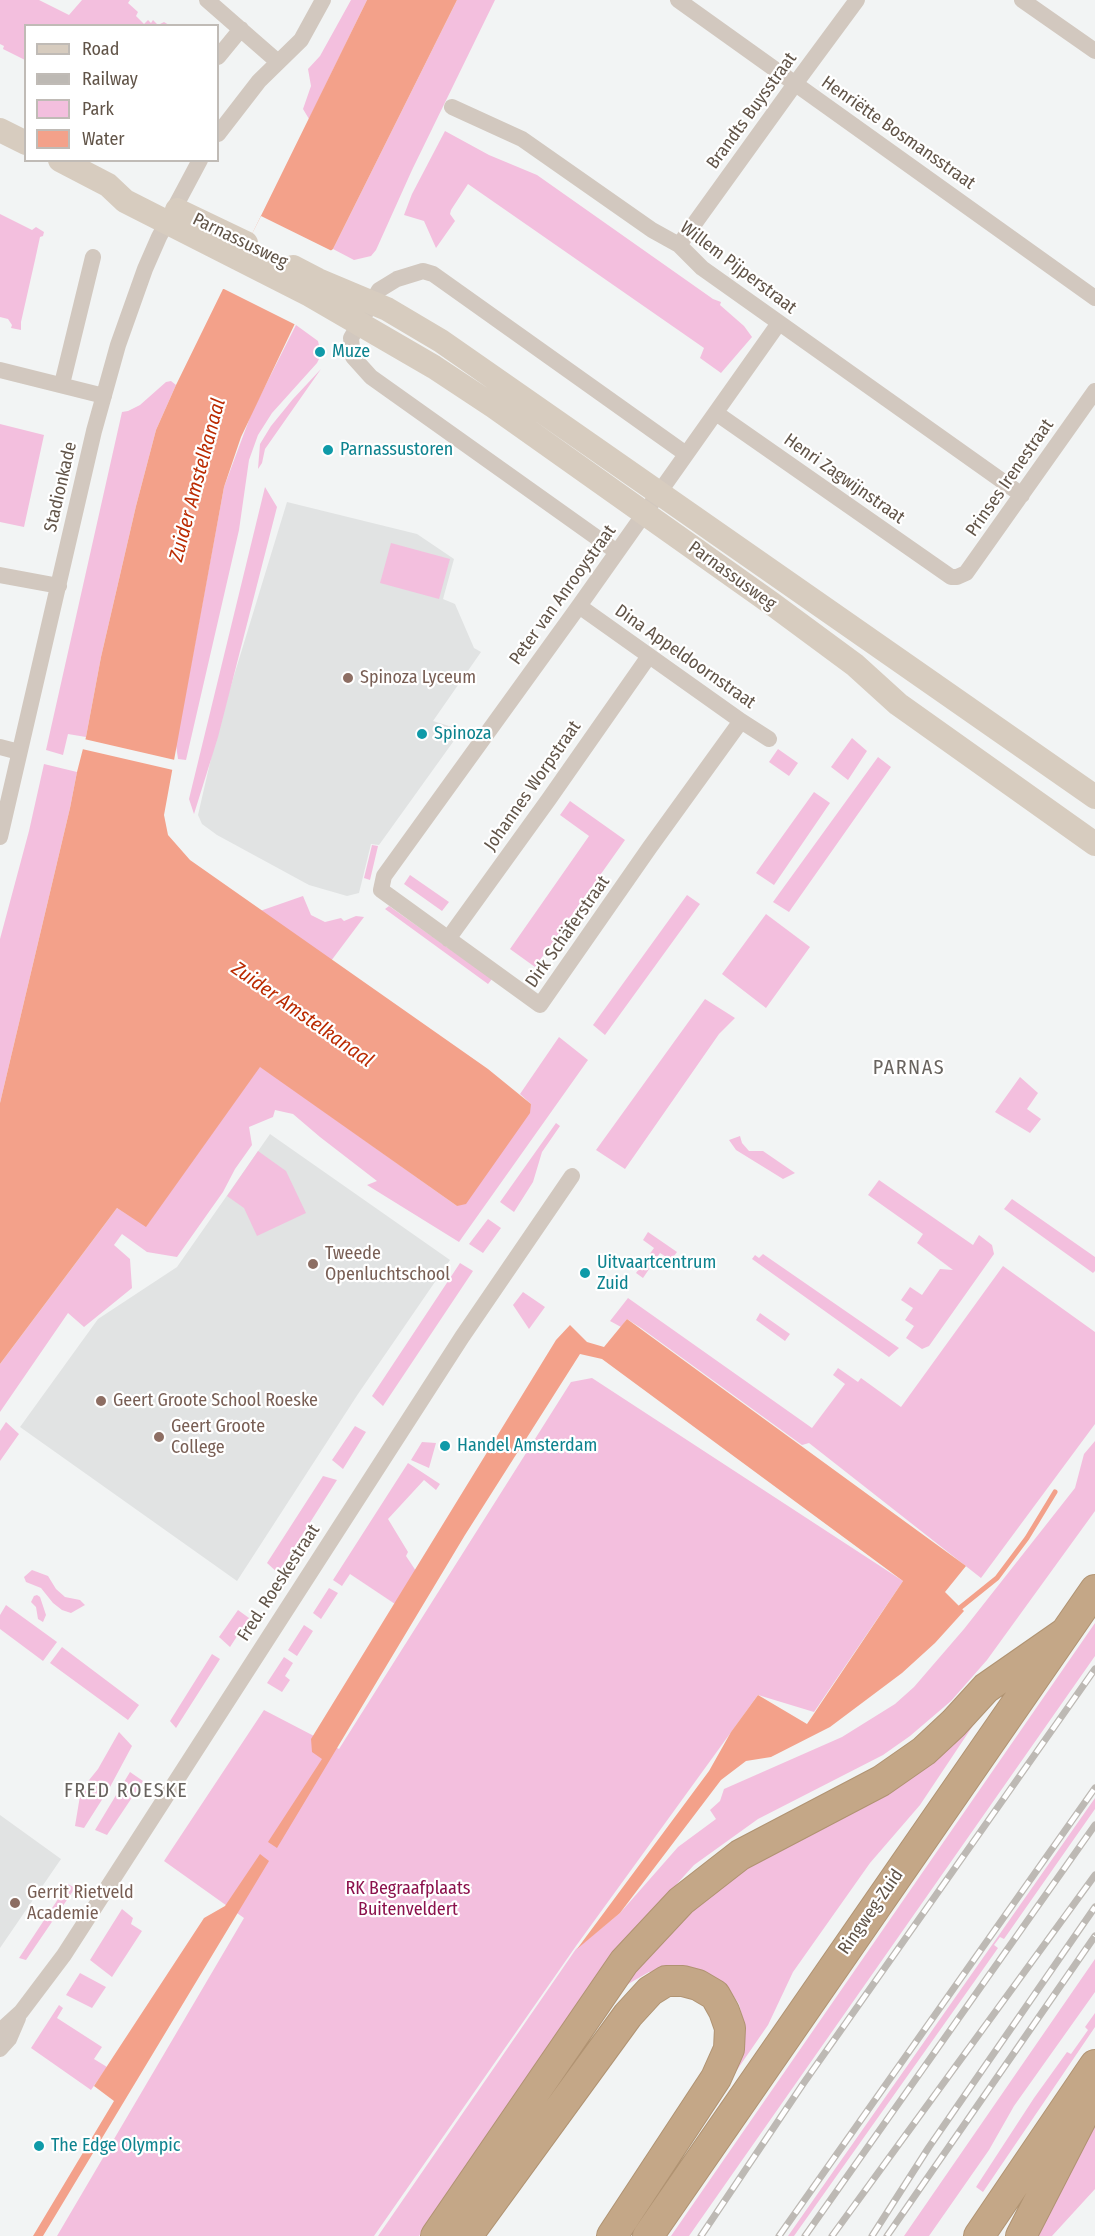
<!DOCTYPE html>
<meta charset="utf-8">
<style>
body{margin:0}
#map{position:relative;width:1095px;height:2236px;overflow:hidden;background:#f2f4f4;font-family:"Fira Sans Condensed",sans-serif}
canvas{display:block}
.legend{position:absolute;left:24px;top:24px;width:195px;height:138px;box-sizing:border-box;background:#fff;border:2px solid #c0bbb6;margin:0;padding:8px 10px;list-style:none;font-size:18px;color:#615448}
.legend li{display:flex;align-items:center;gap:12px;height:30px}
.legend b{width:30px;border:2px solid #c0bbb6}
</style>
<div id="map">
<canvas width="1095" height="2236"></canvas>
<ul class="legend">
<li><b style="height:8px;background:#d7ccbf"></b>Road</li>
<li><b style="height:8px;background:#bdb9b4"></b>Railway</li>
<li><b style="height:16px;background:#f3bfde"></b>Park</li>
<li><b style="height:16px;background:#f3a18a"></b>Water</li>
</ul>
</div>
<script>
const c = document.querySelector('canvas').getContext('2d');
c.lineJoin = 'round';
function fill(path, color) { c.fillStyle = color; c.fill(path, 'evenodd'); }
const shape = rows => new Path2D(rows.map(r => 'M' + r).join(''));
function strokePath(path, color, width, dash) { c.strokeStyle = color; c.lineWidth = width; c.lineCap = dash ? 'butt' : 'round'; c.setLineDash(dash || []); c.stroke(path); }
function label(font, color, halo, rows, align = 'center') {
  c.font = font + ' "Fira Sans Condensed",sans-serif'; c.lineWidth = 4.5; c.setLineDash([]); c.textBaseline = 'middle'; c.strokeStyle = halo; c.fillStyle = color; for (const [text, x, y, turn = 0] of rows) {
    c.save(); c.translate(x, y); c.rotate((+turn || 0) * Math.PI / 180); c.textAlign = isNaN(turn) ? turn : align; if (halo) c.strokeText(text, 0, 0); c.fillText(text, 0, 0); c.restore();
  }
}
fill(shape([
 [287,502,417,534,454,559,443,599,455,604,474,648,481,652,433,721,452,727,458,735,379,845,371,844,359,893,347,896,309,885,217,835,202,824,198,815,218,728],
 [270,1134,450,1260,358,1394,237,1581,20,1427,98,1319,177,1267],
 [0,1815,61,1859,0,1948]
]), '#e1e3e3');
fill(shape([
 [0,0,39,0,69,15,82,0,130,0,128,3,138,12,136,16,144,24,148,20,151,23,153,20,158,25,164,22,169,25,26,26,25,60,3,49,4,46,0,44],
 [351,0,367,0,309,119,303,109,311,86,308,69,320,56],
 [457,0,495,0,412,170,376,250,371,256,354,260,333,249],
 [445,131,489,155,537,175,713,299,721,302,720,305,744,326,752,337,721,373,700,358,704,348,468,184,451,210,450,214,455,221,436,248,424,221,404,215,412,194],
 [0,214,32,230,36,227,44,232,43,236,40,237,35,260,21,322,21,330,11,328,12,325,8,319,0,317],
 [296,325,318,341,321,355,317,363,272,413,258,435,249,460,239,530,186,760,178,759,176,745,224,487,252,412],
 [321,369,265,449,262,463,258,469,260,444,271,426,293,399],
 [171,381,176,385,156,430,136,506,101,657,86,737,68,734,63,755,46,750,122,412,128,411,140,405,166,382],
 [0,424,44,435,24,527,0,522],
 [265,487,277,507,218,737,194,814,189,799],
 [391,543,450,559,439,599,380,583],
 [852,738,867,751,848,780,831,767],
 [778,749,798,763,789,776,769,762],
 [878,757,891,767,789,912,773,902],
 [44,764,77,772,70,808,0,1103,0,939,29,831],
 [814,792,830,803,774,885,756,873],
 [570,801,625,840,535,967,510,949,589,836,560,815],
 [372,845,378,846,370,880,364,878],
 [410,875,449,902,442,911,404,884],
 [687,895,700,904,605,1035,593,1025],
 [303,896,311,915,325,922,341,918,344,921,356,916,364,917,331,961,260,911],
 [389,906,492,979,488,984,385,909],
 [766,914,810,947,766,1008,722,974],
 [705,999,735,1018,719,1034,625,1169,596,1150],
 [559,1037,588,1060,459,1242,367,1185,377,1181,320,1137,293,1114,275,1110,273,1117,249,1127,252,1145,235,1169,223,1192,177,1257,147,1252,122,1234,114,1245,130,1259,132,1288,84,1327,68,1313,0,1412,0,1364,117,1208,146,1226,260,1066,457,1206,531,1104,520,1094],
 [1020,1077,1038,1093,1027,1109,1041,1119,1030,1133,995,1112],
 [556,1123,560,1126,542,1152,533,1182,514,1212,500,1202],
 [740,1136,742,1143,749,1151,763,1151,795,1173,783,1179,736,1150,729,1140],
 [258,1151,286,1171,306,1213,257,1236,244,1208,227,1196],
 [879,1180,973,1245,979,1235,992,1245,994,1254,929,1346,922,1349,906,1338,914,1326,905,1320,913,1308,901,1300,910,1287,922,1295,940,1269,953,1270,917,1243,923,1234,868,1195],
 [1012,1199,1095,1257,1095,1271,1093,1273,1004,1209],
 [488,1219,501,1228,483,1253,469,1244],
 [648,1232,677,1252,671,1260,660,1253,643,1278,636,1273,654,1248,643,1240],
 [763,1254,899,1348,889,1357,752,1259,755,1255,759,1258],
 [460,1263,473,1271,383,1406,372,1396],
 [1003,1266,1095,1332,1095,1424,981,1578,809,1443,802,1445,641,1328,627,1319,621,1327,610,1321,628,1298,812,1428,845,1384,833,1375,838,1368,858,1382,861,1378,901,1407],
 [523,1292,545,1307,529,1329,513,1305],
 [760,1313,790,1334,785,1341,756,1320],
 [592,1378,903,1581,814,1712,758,1695,576,1946,374,2236,57,2236,244,1918,164,1861,264,1710,339,1749,571,1382],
 [6,1422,19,1434,0,1461,0,1431],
 [355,1426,366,1432,343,1469,332,1460],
 [1095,1441,1095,1511,987,1660,951,1701,910,1736,883,1755,758,1819,694,1865,636,1929,419,2236,378,2236,576,1949,620,1913,678,1847,716,1819,710,1810,720,1801,724,1789,842,1737,895,1704,914,1687,964,1629,1075,1488,1084,1454],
 [422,1442,436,1443,429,1468,411,1460],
 [408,1463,440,1484,436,1490,424,1480,388,1519,408,1552,406,1556,416,1571,395,1604,350,1574,342,1586,333,1580],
 [323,1476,337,1480,278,1573,267,1563],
 [32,1570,48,1576,56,1589,65,1597,80,1600,85,1605,71,1613,62,1610,53,1603,41,1588,26,1582,24,1577],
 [329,1588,338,1593,321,1619,313,1613],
 [37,1595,40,1597,46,1615,43,1622,38,1619,36,1607,31,1602,34,1596],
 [6,1605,57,1642,43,1661,0,1629,0,1615],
 [238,1610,249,1618,230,1647,219,1637],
 [1095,1623,1095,1656,689,2236,671,2236],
 [304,1625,313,1631,297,1656,288,1650],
 [62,1647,139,1705,128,1720,50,1663],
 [212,1654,220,1659,176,1728,170,1721],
 [284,1657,293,1663,285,1676,290,1680,282,1692,267,1683],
 [984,1709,920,1805,870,1863,793,1972,768,2025,730,2080,744,2024,739,2004,726,1985,709,1974,700,1970,683,1969,649,1972,623,1987,697,1897],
 [119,1732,132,1746,110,1787,84,1828,75,1826,81,1790,98,1769],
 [130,1772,143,1781,107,1835,95,1830],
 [1095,1798,1095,1809,1004,1939,1000,1937,994,1945,998,1948,979,1975,794,2236,788,2236],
 [68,1884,75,1888,26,1960,19,1958],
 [122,1909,133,1918,131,1924,142,1931,112,1977,90,1960],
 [1095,1959,1095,1992,1014,2106,989,2150,929,2236,904,2236],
 [80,1973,106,1987,92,2008,66,1995],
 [59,2005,63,2008,57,2018,102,2047,94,2059,107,2067,91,2090,31,2048],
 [1095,2013,1095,2027,983,2192,976,2187,1034,2098,1067,2052,1071,2054,1088,2030,1085,2027],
 [1095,2112,1095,2189,1052,2236,1025,2236]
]), '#f3bfde');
fill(shape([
 [367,0,457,0,333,249,329,252,241,437,224,487,164,815,168,835,190,860,488,1069,531,1104,530,1113,466,1204,457,1206,260,1067,146,1227,117,1208,0,1364,0,1103,70,808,77,772,86,737,101,657,136,506,156,430,176,385,223,289,225,289],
 [627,1319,966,1566,945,1592,964,1611,935,1643,902,1673,830,1727,771,1757,746,1761,721,1780,620,1913,577,1949,709,1771,731,1732,758,1695,807,1724,903,1581,602,1359,580,1354,465,1535,277,1848,268,1842,322,1759,312,1752,311,1739,556,1340,570,1325,587,1342,604,1347],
 [260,1854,269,1861,43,2236,33,2236,114,2101,94,2086,204,1918,225,1906]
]), '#f3a18a');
fill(shape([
 [261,216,332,251,296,325,224,289],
 [84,739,175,760,173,770,82,749]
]), '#f2f4f4');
strokePath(shape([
 [956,1611,997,1578,1027,1538,1055,1492]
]), '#f3a18a', 5);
const motorway = shape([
 [436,2236,624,1962,681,1901,740,1855,881,1781,924,1751,954,1723,986,1688,1065,1633],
 [467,2236,628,2015,650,1991,666,1981,683,1981,698,1985,715,1995,724,2011,730,2028,729,2049,716,2078,612,2236],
 [648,2236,1095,1590],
 [979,2236,1095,2065],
 [1021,2236,1091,2100]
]);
strokePath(motorway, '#b09372', 32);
strokePath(shape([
 [207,0,278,62],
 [678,0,1095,298],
 [1022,0,1095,51],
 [218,57,241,29],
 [452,107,522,139,652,230,679,245,702,268,1022,495],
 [218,134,259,81,301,40,323,0],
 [679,245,795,84,857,0],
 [0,370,104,396],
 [62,384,93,257],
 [716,413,951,577,957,577,966,573,1095,391],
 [617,552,371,377,353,357,351,338,379,290,397,279,423,271,433,274,686,454],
 [0,575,59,586],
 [579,606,741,721,769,739],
 [741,721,650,847,540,1005,381,890,384,876,579,606,779,323],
 [0,747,19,752],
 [0,837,94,431,118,345,145,269,159,237,200,160],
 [448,939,549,799,649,656],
 [0,2031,21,2012,64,1955,462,1337,572,1176],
 [0,2049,9,2039,18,2018]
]), '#d2c8bf', 16);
strokePath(shape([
 [0,130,26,143],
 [60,160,108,185,125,201,310,295,434,367,493,406,771,603,855,665,898,704,1095,844],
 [177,210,246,243],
 [293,267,318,280,387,309,441,341,1095,797]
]), '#d7ccbf', 24);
strokePath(motorway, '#c4a787', 30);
const rail = shape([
 [701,2236,803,2084,1095,1669],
 [779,2236,1095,1788],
 [805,2236,1095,1825],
 [832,2236,1095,1875],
 [872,2236,929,2147,1095,1907],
 [887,2236,1095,1936]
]);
strokePath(rail, '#bdb9b4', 7);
strokePath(rail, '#fff', 4.5, [14]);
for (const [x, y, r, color] of [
 [320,352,6,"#0f9aa8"],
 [328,450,6,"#0f9aa8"],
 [348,678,6,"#8d6e63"],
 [422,734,6,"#0f9aa8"],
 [313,1264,6,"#8d6e63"],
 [585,1273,6,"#0f9aa8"],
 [101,1401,6,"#8d6e63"],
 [159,1437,6,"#8d6e63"],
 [445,1446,6,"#0f9aa8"],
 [15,1903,6,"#8d6e63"],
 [39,2146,6,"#0f9aa8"]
]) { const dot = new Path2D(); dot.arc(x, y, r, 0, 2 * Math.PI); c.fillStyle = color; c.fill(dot); strokePath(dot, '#fff', 2); }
label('18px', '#615448', '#fff', [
 ["Brandts Buysstraat",752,111,-54],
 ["Henriëtte Bosmansstraat",898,133,35],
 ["Parnassusweg",240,241,26],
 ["Willem Pijperstraat",738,268,37],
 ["Prinses Irenestraat",1010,478,-55],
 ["Henri Zagwijnstraat",844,479,35],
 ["Stadionkade",61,487,-77],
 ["Parnassusweg",732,576,36],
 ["Peter van Anrooystraat",563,595,-54],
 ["Dina Appeldoornstraat",685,657,35],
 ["Johannes Worpstraat",533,786,-55],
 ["Dirk Schäferstraat",568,932,-55],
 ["Fred. Roeskestraat",279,1583,-57],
 ["Ringweg-Zuid",871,1912,-55]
]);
label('18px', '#0d838f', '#fff', [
 ["Muze",332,352],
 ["Parnassustoren",340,450],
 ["Spinoza",434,734],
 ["Uitvaartcentrum",597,1263],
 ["Zuid",597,1284],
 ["Handel Amsterdam",457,1446],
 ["The Edge Olympic",51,2146]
], 'left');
label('18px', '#785e54', '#fff', [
 ["Spinoza Lyceum",360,678],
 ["Tweede",325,1254],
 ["Openluchtschool",325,1275],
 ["Geert Groote School Roeske",113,1401],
 ["Geert Groote",171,1427],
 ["College",171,1448],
 ["Gerrit Rietveld",27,1893],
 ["Academie",27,1914]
], 'left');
label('18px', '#8b114c', '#fff', [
 ["RK Begraafplaats",408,1889],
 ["Buitenveldert",408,1910]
]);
label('italic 20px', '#bb2b02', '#fff', [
 ["Zuider Amstelkanaal",198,480,-75],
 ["Zuider Amstelkanaal",302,1015,35]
]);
c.letterSpacing = '1.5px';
label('20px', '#68635e', '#fff', [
 ["PARNAS",909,1068],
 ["FRED ROESKE",126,1791]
]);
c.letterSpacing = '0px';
</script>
